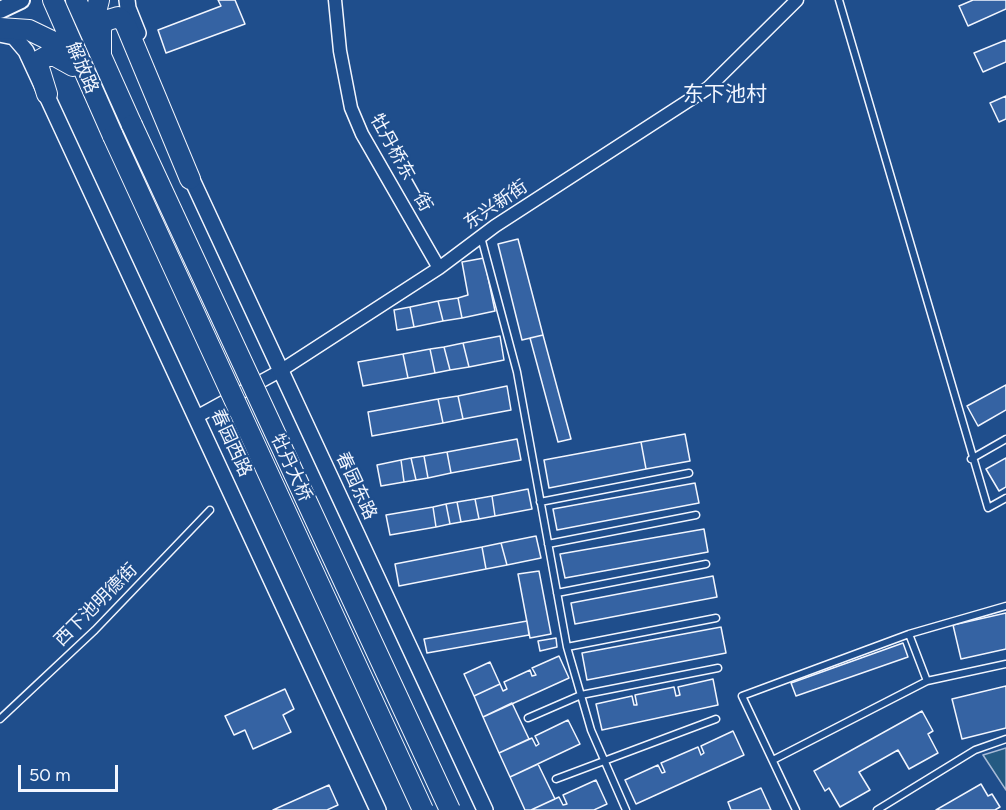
<!DOCTYPE html>
<meta charset="utf-8">
<style>
body{margin:0}
#map{position:relative;width:1006px;height:810px;overflow:hidden;background:#1f4e8c;font-family:Figtree,sans-serif}
canvas{display:block}
.scale{position:absolute;left:18px;top:765px;width:100px;height:27px;box-sizing:border-box;border:3px solid #f2f6ff;border-top:0;padding-left:8px;font-size:18px;line-height:21px;white-space:nowrap;color:#f2f6ff;-webkit-text-stroke:4px #1f4e8c;paint-order:stroke}
</style>
<div id="map">
<canvas width="1006" height="810"></canvas>
<div class="scale">50 m</div>
</div>
<script>
const c = document.querySelector('canvas').getContext('2d');
c.lineJoin = 'round';
function fill(path, color) { c.fillStyle = color; c.fill(path, 'evenodd'); }
const shape = rows => new Path2D(rows.map(r => 'M' + r).join(''));
function strokePath(path, color, width, dash) { c.strokeStyle = color; c.lineWidth = width; c.lineCap = dash ? 'butt' : 'round'; c.setLineDash(dash || []); c.stroke(path); }
function label(font, color, halo, rows, align = 'center') {
  c.font = font + ' Figtree,"Noto Sans SC",sans-serif'; c.lineWidth = 4.5; c.setLineDash([]); c.textBaseline = 'middle'; c.strokeStyle = halo; c.fillStyle = color; for (const [text, x, y, turn = 0] of rows) {
    c.save(); c.translate(x, y); c.rotate((+turn || 0) * Math.PI / 180); c.textAlign = isNaN(turn) ? turn : align; if (halo) c.strokeText(text, 0, 0); c.fillText(text, 0, 0); c.restore();
  }
}
const green = shape([
 [1006,748,1006,790,983,755,1006,748]
]);
fill(green, '#245a82');
strokePath(green, '#a8bbd7', 1.5);
const building = shape([
 [218,0,235,0,245,24,166,53,158,30,221,6,218,0],
 [973,0,1006,0,1006,9,968,26,959,6,973,0],
 [1006,40,1006,62,983,72,974,53,1006,40],
 [1006,96,1006,119,999,122,990,103,1006,96],
 [518,239,543,335,522,340,498,244,518,239],
 [484,258,495,311,462,318,458,298,468,295,462,262,484,258],
 [458,298,462,318,443,321,438,301,458,298],
 [438,301,443,321,414,327,410,307,438,301],
 [410,307,414,327,397,330,394,310,410,307],
 [543,335,571,439,558,442,530,338,543,335],
 [500,336,504,360,469,367,463,343,500,336],
 [463,343,469,367,450,370,444,347,463,343],
 [444,347,450,370,435,373,430,349,444,347],
 [430,349,435,373,408,378,403,354,430,349],
 [403,354,408,378,363,386,358,362,403,354],
 [1006,385,1006,410,978,426,967,406,1006,385],
 [507,386,511,410,463,419,458,396,507,386],
 [458,396,463,419,443,423,438,399,458,396],
 [438,399,443,423,372,436,368,412,438,399],
 [685,434,690,461,646,469,641,442,685,434],
 [517,439,521,460,451,473,447,452,517,439],
 [641,442,646,469,549,488,544,460,641,442],
 [447,452,451,473,428,478,424,456,447,452],
 [424,456,428,478,416,480,411,458,424,456],
 [411,458,416,480,404,482,401,460,411,458],
 [1006,458,1006,487,999,491,986,469,1006,458],
 [401,460,404,482,381,486,377,465,401,460],
 [695,483,699,503,557,530,553,509,695,483],
 [528,489,532,509,495,516,492,496,528,489],
 [492,496,495,516,479,519,475,499,492,496],
 [475,499,479,519,461,522,457,502,475,499],
 [457,502,461,522,450,524,446,504,457,502],
 [446,504,450,524,436,527,433,507,446,504],
 [433,507,436,527,390,535,386,515,433,507],
 [704,529,708,552,565,578,560,554,704,529],
 [536,536,541,558,507,565,501,543,536,536],
 [501,543,507,565,486,569,482,547,501,543],
 [482,547,486,569,399,586,395,564,482,547],
 [539,571,551,634,530,638,518,574,539,571],
 [713,576,717,597,575,624,571,603,713,576],
 [1006,613,1006,649,961,659,953,625,1006,613],
 [527,621,529,635,427,653,424,639,527,621],
 [721,627,726,653,587,680,582,653,721,627],
 [556,638,557,647,540,651,538,641,556,638],
 [903,643,908,657,796,696,791,683,903,643],
 [559,656,569,678,483,717,474,696,500,684,503,691,507,689,504,682,530,670,532,676,536,675,532,668,559,656],
 [490,662,500,684,474,696,464,674,490,662],
 [713,679,718,705,602,730,596,704,632,696,634,705,637,705,635,695,674,687,676,696,680,695,678,687,713,679],
 [1006,686,1006,728,962,739,952,699,1006,686],
 [285,689,294,709,283,715,291,732,253,749,245,730,234,735,225,716,285,689],
 [512,703,529,739,499,753,483,717,512,703],
 [922,711,933,731,928,734,938,753,909,769,898,750,859,772,870,790,840,807,829,788,825,791,814,771,922,711],
 [568,720,580,744,510,777,499,753,532,738,536,746,539,744,535,736,568,720],
 [733,731,744,755,636,804,625,780,658,765,662,773,665,772,661,763,698,747,701,755,704,753,701,746,733,731],
 [538,764,555,799,531,810,525,810,510,777,538,764],
 [596,780,607,804,594,810,531,810,559,797,563,805,567,804,563,795,596,780],
 [981,784,988,796,992,794,1000,807,995,810,936,810,981,784],
 [329,785,338,805,327,810,273,810,329,785],
 [761,788,771,810,731,810,728,802,761,788]
]);
fill(building, '#3563a3');
strokePath(building, '#f2f6ff', 1.5);
const service = shape([
 [839,0,988,508,1006,498],
 [481,237,517,372,567,647,591,730,626,810],
 [971,459,1006,439],
 [540,502,689,473],
 [548,544,696,515],
 [557,593,706,564],
 [909,634,927,681],
 [567,647,716,618],
 [528,718,581,695,718,668],
 [0,719,95,630,210,510],
 [773,760,927,681,1006,664],
 [556,779,716,719],
 [796,810,742,696,909,634,1006,606],
 [877,810,975,750,1006,739]
]);
const minor = shape([
 [335,0,340,51,351,108,362,134,439,268],
 [198,416,280,371,439,268,495,226,708,88,797,0]
]);
const tertiary = shape([
 [127,0,128,8,138,33],
 [0,34,14,37,26,51,378,810],
 [188,171,485,810]
]);
const secondary = shape([
 [0,10,21,0]
]);
const primary = shape([
 [53,0,113,136],
 [76,0,132,125],
 [0,28,29,30,58,44,73,62],
 [97,36,94,20,99,0],
 [101,56,101,28,105,21,118,17,125,23,190,179],
 [47,94,39,68,40,60,47,56,55,56,73,66]
]);
strokePath(service, '#f2f6ff', 9);
strokePath(minor, '#f2f6ff', 15);
strokePath(tertiary, '#f2f6ff', 18);
strokePath(secondary, '#f2f6ff', 20);
strokePath(primary, '#f2f6ff', 22);
strokePath(service, '#1f4e8c', 6);
strokePath(minor, '#1f4e8c', 12);
strokePath(tertiary, '#1f4e8c', 15);
strokePath(secondary, '#1f4e8c', 16);
strokePath(primary, '#1f4e8c', 20);
const primaryBridge = shape([
 [132,125,450,810],
 [113,136,423,810]
]);
strokePath(primaryBridge, '#f2f6ff', 22, []);
strokePath(primaryBridge, '#1f4e8c', 20);
label('18px', '#f2f6ff', '#1f4e8c', [
 ["解放路",82,68,67],
 ["牡丹桥东一街",401,163,61],
 ["东兴新街",496,205,-34],
 ["春园西路",231,443,65],
 ["牡丹大桥",291,468,65],
 ["春园东路",356,486,65],
 ["西下池明德街",96,605,-45]
]);
label('21px', '#f2f6ff', '#1f4e8c', [
 ["东下池村",725,95]
]);
</script>
